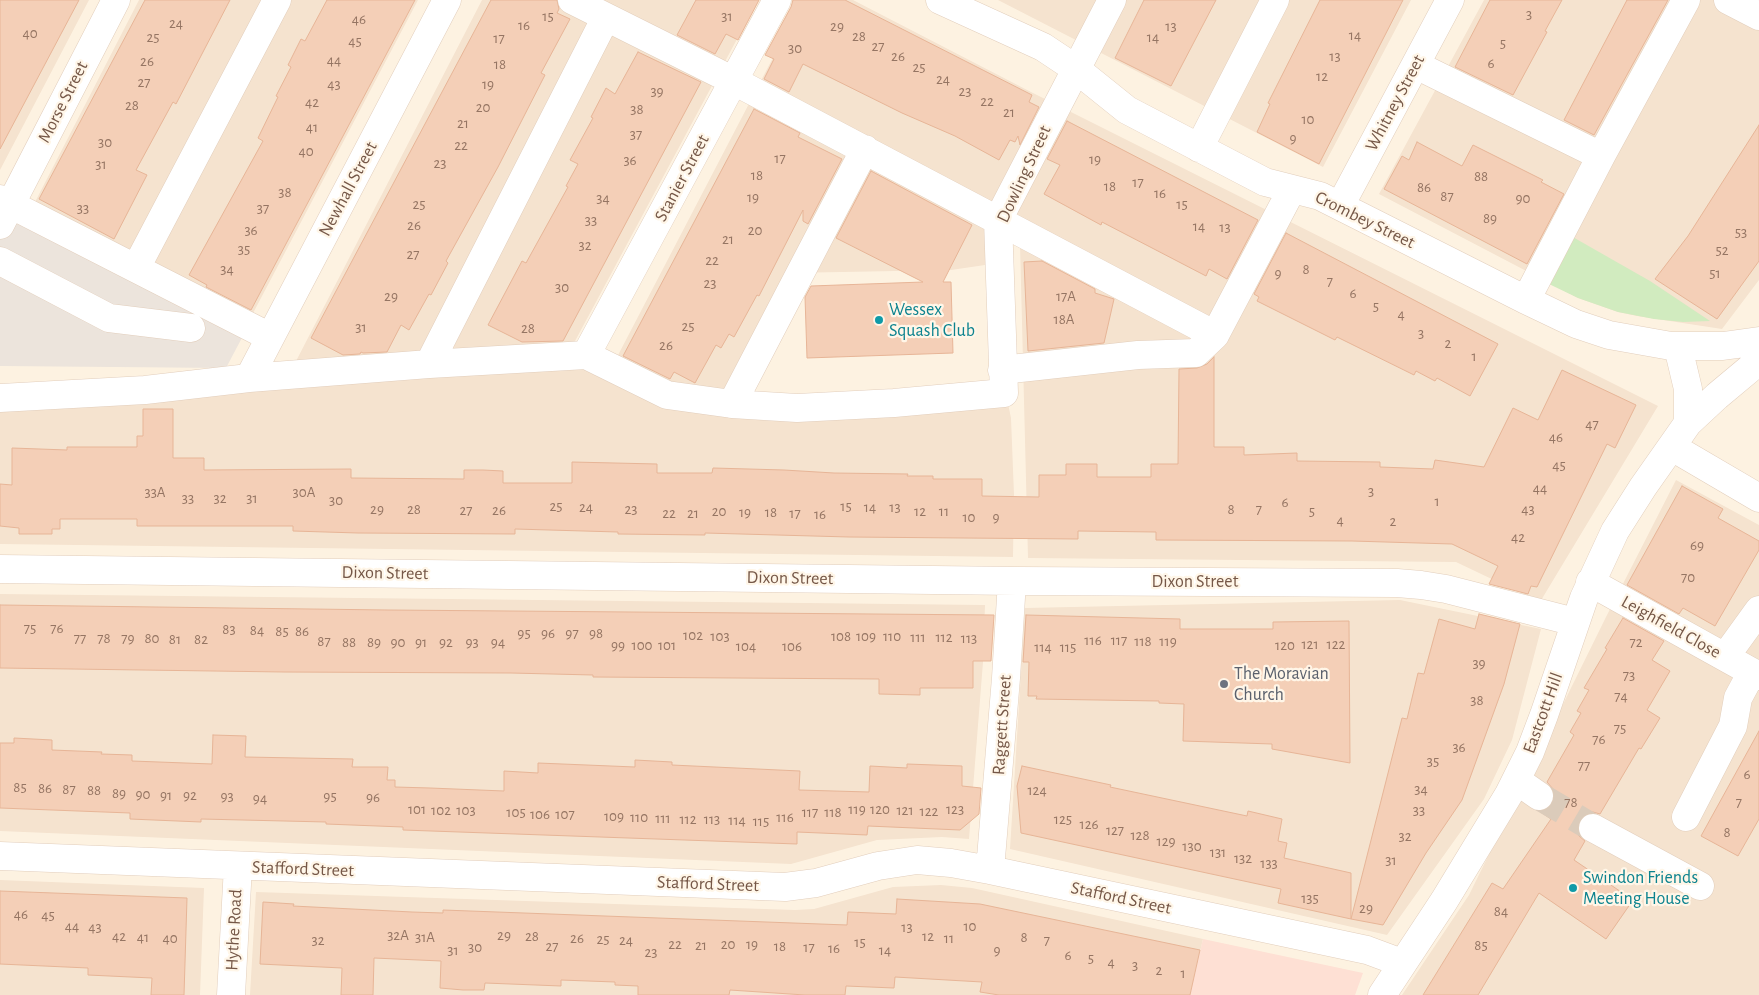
<!DOCTYPE html>
<style>
body{margin:0}
canvas{display:block;background:#fdf2e1}
</style>
<canvas width="1759" height="995"></canvas>
<script>
const c = document.querySelector('canvas').getContext('2d');
c.lineJoin = 'round';
function fill(path, color) { c.fillStyle = color; c.fill(path, 'evenodd'); }
const shape = rows => new Path2D(rows.map(r => 'M' + r).join(''));
function strokePath(path, color, width, dash) { c.strokeStyle = color; c.lineWidth = width; c.lineCap = dash ? 'butt' : 'round'; c.setLineDash(dash || []); c.stroke(path); }
function label(font, color, halo, rows, align = 'center') {
  c.font = font + ' "Alegreya Sans",sans-serif'; c.lineWidth = 4.5; c.setLineDash([]); c.textBaseline = 'middle'; c.strokeStyle = halo; c.fillStyle = color; for (const [text, x, y, turn = 0] of rows) {
    c.save(); c.translate(x, y); c.rotate((+turn || 0) * Math.PI / 180); c.textAlign = isNaN(turn) ? turn : align; if (halo) c.strokeText(text, 0, 0); c.fillText(text, 0, 0); c.restore();
  }
}
fill(shape([
 [0,0,89,0,0,170],
 [139,0,418,0,251,317,34,204],
 [482,0,758,0,567,356,293,367],
 [803,0,853,0,1031,92,1658,406,1540,602,1456,562,1028,558,1020,244,985,242,985,265,951,270,788,273,726,392,668,386,616,359],
 [998,0,1411,0,1323,167],
 [1484,0,1746,0,1759,7,1759,280,1722,329,1637,316,1618,312,1578,298,1379,194],
 [576,366,596,371,665,401,1007,399,1011,418,1014,495,1013,557,0,544,0,406],
 [1676,480,1759,525,1759,995,1402,995,1469,895,1606,617],
 [0,594,985,605,983,662,969,839,942,837,877,840,791,864,0,831],
 [1400,600,1541,629,1512,740,1484,799,1387,935,1010,849,1025,608],
 [0,880,204,888,200,995,0,995],
 [941,885,972,888,1203,939,1190,995,250,995,256,892,795,910,814,909,893,887]
]), '#f5e3cf');
fill(shape([
 [1203,939,1363,973,1355,995,1190,995]
]), '#fee0d4');
fill(shape([
 [0,205,245,332,226,368,0,366]
]), '#ece4dc');
fill(shape([
 [1571,236,1650,281,1710,321,1683,322,1654,319,1618,312,1578,298,1549,284]
]), '#d1ebbf');
const building = shape([
 [0,0,79,0,0,149,0,0],
 [145,0,230,0,176,104,173,102,136,170,147,175,114,239,39,199,145,0],
 [327,0,415,0,251,310,206,287,207,285,189,275,263,141,258,138,278,97,276,96,291,67,288,65,301,39,305,41,327,0],
 [491,0,557,0,559,9,557,13,570,19,541,73,545,75,498,167,446,261,448,263,431,295,429,294,409,330,401,325,387,352,363,353,361,352,360,354,343,355,311,338,491,0],
 [696,0,759,0,738,40,726,34,715,54,677,35,696,0],
 [793,0,845,0,1032,95,1029,102,1039,107,1020,145,1018,136,1015,142,1010,140,999,160,955,136,902,113,803,64,789,92,764,79,774,59,765,55,791,7,793,0],
 [1144,0,1216,0,1171,86,1115,58,1144,0],
 [1320,0,1403,0,1319,164,1257,132,1270,104,1268,103,1320,0],
 [1490,0,1562,0,1545,31,1547,32,1513,95,1455,67,1490,0],
 [1627,0,1668,0,1594,135,1564,120,1627,0],
 [638,52,701,82,563,341,522,342,488,325,522,261,526,263,568,187,566,186,578,164,570,160,593,118,591,117,606,88,615,94,638,52],
 [754,109,800,133,798,137,842,159,808,224,803,221,803,210,759,296,757,295,734,337,729,334,721,348,716,345,695,383,674,372,670,379,623,356,754,109],
 [1067,121,1258,220,1227,279,1209,269,1206,276,1102,222,1101,225,1044,194,1060,165,1047,159,1067,121],
 [1759,125,1759,261,1717,319,1655,279,1688,236,1759,125],
 [1417,142,1462,166,1473,145,1543,180,1541,182,1564,194,1527,264,1384,189,1402,156,1409,160,1417,142],
 [871,171,972,225,943,282,951,282,953,353,807,358,805,297,811,286,923,282,836,238,871,171],
 [1286,233,1498,344,1470,396,1437,378,1435,381,1416,371,1414,375,1337,337,1335,340,1257,301,1259,297,1254,294,1286,233],
 [1042,261,1095,289,1095,293,1114,299,1104,343,1028,351,1024,262,1042,261],
 [1214,357,1214,447,1244,447,1244,455,1297,453,1297,461,1380,462,1380,467,1433,469,1435,460,1484,467,1513,408,1538,420,1562,370,1636,405,1615,448,1607,444,1537,587,1531,586,1528,594,1489,584,1498,566,1452,544,1352,541,1156,540,1156,532,1078,531,1078,539,849,537,705,533,705,535,618,534,618,532,515,529,515,534,358,533,293,531,293,526,137,526,137,519,60,519,60,529,52,529,52,534,19,534,19,528,0,526,0,484,12,485,12,448,67,450,67,447,137,447,137,436,143,436,143,409,173,409,173,458,204,458,204,470,351,469,351,478,464,479,464,470,483,470,503,471,503,483,572,483,572,462,657,464,657,473,712,473,713,468,784,470,834,473,908,474,907,476,933,476,933,479,982,479,982,496,1039,497,1039,475,1066,475,1066,464,1097,464,1097,477,1151,477,1151,464,1178,464,1179,369,1197,368,1207,364,1214,357],
 [1682,486,1723,509,1718,518,1759,541,1759,550,1715,626,1683,608,1679,614,1627,585,1682,486],
 [0,605,388,610,994,615,991,661,973,661,973,688,920,688,920,695,879,694,879,679,593,677,593,675,511,673,284,672,0,668,0,605],
 [1479,614,1520,624,1504,684,1462,800,1426,853,1383,925,1351,919,1402,718,1407,719,1418,673,1424,674,1439,619,1475,629,1479,614],
 [1026,615,1180,619,1180,629,1273,629,1273,622,1349,621,1350,763,1272,749,1272,744,1183,741,1184,704,1159,703,1159,701,1036,699,1037,696,1028,696,1029,662,1023,662,1026,615],
 [1623,618,1664,641,1652,660,1670,671,1647,710,1660,718,1641,749,1639,748,1600,814,1593,812,1585,814,1579,821,1577,829,1579,836,1585,841,1574,860,1633,900,1606,939,1539,893,1478,995,1423,995,1492,883,1503,889,1551,819,1539,811,1546,810,1552,805,1554,798,1553,789,1547,782,1574,735,1570,732,1581,713,1577,711,1589,690,1584,688,1607,649,1605,648,1623,618],
 [1759,731,1759,819,1738,856,1701,836,1759,731],
 [213,735,246,736,245,757,353,759,352,767,388,767,387,780,395,780,395,787,430,788,504,791,504,771,538,773,538,763,635,767,635,760,672,762,672,765,800,771,799,790,869,792,870,766,907,768,907,764,962,766,962,786,981,788,979,814,960,830,868,826,867,835,797,832,797,844,403,830,403,827,326,824,326,822,201,819,201,822,130,819,130,813,0,808,0,743,14,743,14,738,52,740,52,750,102,752,101,754,132,755,132,761,212,764,213,735],
 [1022,766,1111,785,1110,787,1247,816,1248,811,1282,819,1278,841,1287,843,1284,858,1351,873,1351,919,1278,903,1281,889,1021,833,1017,786,1022,766],
 [0,891,187,898,184,995,151,995,152,978,88,975,88,968,0,964,0,891],
 [897,899,980,904,1200,950,1190,995,999,995,980,992,982,982,895,977,894,988,846,986,845,995,805,995,730,990,729,995,638,995,638,986,615,985,615,982,561,980,561,986,485,983,484,990,463,990,440,988,441,961,374,958,373,995,341,995,342,968,260,964,263,902,294,904,293,906,412,912,443,913,443,910,847,925,848,912,896,914,897,899]
]);
fill(building, '#f4cfb7');
strokePath(building, '#e7b597', 1);
strokePath(shape([
 [1539,796,1593,828]
]), '#dbcbba', 28, [28, 14]);
const minor = shape([
 [572,0,734,81,1215,335,1292,189],
 [940,0,1043,47,1076,69,1127,110,1265,182,1320,196,1526,300,1576,324,1609,335,1671,346,1723,346,1759,341],
 [1728,0,1759,16],
 [1416,65,1601,156],
 [1199,148,1275,0],
 [0,199,270,337],
 [1340,206,1450,0],
 [0,225,116,0],
 [0,261,109,318,191,328],
 [136,268,277,0],
 [1526,300,1601,156,1686,0],
 [1678,347,1688,389,1688,423],
 [586,355,777,0],
 [429,364,606,17],
 [1002,370,1138,355,1196,353,1215,335],
 [249,378,447,0],
 [0,398,145,390,249,378,429,364,586,355,667,395,732,404,797,408,894,403,1004,393,998,220,1112,0],
 [732,404,865,149],
 [1672,447,1759,498],
 [0,569,1018,581,1397,583,1421,585,1446,589,1575,622],
 [1590,582,1759,676],
 [1725,657,1759,610],
 [1516,780,1539,796],
 [1686,817,1733,726,1738,698,1752,672],
 [1593,828,1700,886],
 [0,856,785,887,816,883,878,866,917,860,951,863,990,870,1367,950,1402,963],
 [990,870,1006,678,1012,581],
 [231,995,238,866],
 [1382,995,1444,901,1509,794,1530,752,1544,715,1584,598,1615,531,1643,487,1688,423,1717,396,1759,361]
]);
strokePath(minor, '#e2cebc', 29);
strokePath(minor, '#fff', 28);
for (const [x, y, r, color] of [
 [879,320,5,"#0f9aa8"],
 [1224,684,5,"#6b7280"],
 [1573,888,5,"#0f9aa8"]
]) { const dot = new Path2D(); dot.arc(x, y, r, 0, 2 * Math.PI); c.fillStyle = color; c.fill(dot); strokePath(dot, '#fff6e8', 2); }
label('15px', '#957563', null, [
 ["3",1529,14],
 ["15",548,16],
 ["31",727,16],
 ["46",359,19],
 ["24",176,23],
 ["16",524,25],
 ["29",837,26],
 ["13",1171,26],
 ["40",30,33],
 ["14",1355,35],
 ["28",859,36],
 ["25",153,37],
 ["14",1153,37],
 ["17",499,38],
 ["45",355,41],
 ["5",1503,43],
 ["27",878,46],
 ["30",795,48],
 ["26",898,56],
 ["13",1335,56],
 ["44",334,60],
 ["26",147,61],
 ["6",1491,63],
 ["18",500,64],
 ["25",919,67],
 ["12",1322,76],
 ["24",943,79],
 ["27",144,82],
 ["43",334,84],
 ["19",488,84],
 ["39",657,91],
 ["23",965,91],
 ["22",987,101],
 ["42",312,102],
 ["28",132,105],
 ["20",483,107],
 ["38",637,109],
 ["21",1009,112],
 ["10",1308,119],
 ["21",463,123],
 ["41",312,127],
 ["37",636,134],
 ["9",1293,138],
 ["30",105,142],
 ["22",461,145],
 ["40",306,151],
 ["17",780,158],
 ["19",1095,159],
 ["36",630,160],
 ["23",440,163],
 ["31",101,164],
 ["18",757,175],
 ["88",1481,176],
 ["17",1138,182],
 ["18",1110,186],
 ["86",1424,187],
 ["38",285,192],
 ["16",1160,193],
 ["87",1447,196],
 ["19",753,197],
 ["34",603,198],
 ["90",1523,198],
 ["25",419,204],
 ["15",1182,204],
 ["33",83,208],
 ["37",263,208],
 ["89",1490,218],
 ["33",591,220],
 ["26",414,225],
 ["14",1199,226],
 ["13",1225,227],
 ["36",251,230],
 ["20",755,230],
 ["53",1741,232],
 ["21",728,239],
 ["32",585,245],
 ["35",244,249],
 ["52",1722,250],
 ["27",413,254],
 ["22",712,260],
 ["34",227,269],
 ["8",1306,269],
 ["9",1278,273],
 ["51",1715,273],
 ["7",1330,281],
 ["23",710,283],
 ["30",562,287],
 ["6",1353,293],
 ["29",391,296],
 ["17A",1066,296],
 ["5",1376,306],
 ["4",1401,314],
 ["18A",1064,319],
 ["25",688,326],
 ["31",361,327],
 ["28",528,328],
 ["3",1421,333],
 ["2",1448,343],
 ["26",666,345],
 ["1",1474,356],
 ["47",1592,424],
 ["46",1556,437],
 ["45",1559,465],
 ["44",1540,488],
 ["3",1371,491],
 ["33A",155,492],
 ["30A",304,492],
 ["33",188,498],
 ["32",220,498],
 ["31",252,498],
 ["30",336,500],
 ["1",1437,501],
 ["6",1285,502],
 ["25",556,506],
 ["15",846,506],
 ["24",586,507],
 ["14",870,507],
 ["13",895,507],
 ["29",377,509],
 ["28",414,509],
 ["23",631,509],
 ["8",1231,509],
 ["7",1259,509],
 ["43",1528,509],
 ["27",466,510],
 ["26",499,510],
 ["20",719,511],
 ["12",920,511],
 ["11",944,511],
 ["5",1312,511],
 ["19",745,512],
 ["18",771,512],
 ["22",669,513],
 ["21",693,513],
 ["17",795,513],
 ["16",820,514],
 ["10",969,517],
 ["9",996,517],
 ["4",1340,520],
 ["2",1393,521],
 ["42",1518,537],
 ["69",1697,545],
 ["70",1688,577],
 ["75",30,628],
 ["76",57,628],
 ["83",229,629],
 ["84",257,630],
 ["85",282,631],
 ["86",302,631],
 ["95",524,633],
 ["96",548,633],
 ["97",572,633],
 ["98",596,633],
 ["102",693,635],
 ["103",720,636],
 ["108",841,636],
 ["109",866,636],
 ["110",892,636],
 ["111",918,637],
 ["112",944,637],
 ["77",80,638],
 ["78",104,638],
 ["79",128,638],
 ["80",152,638],
 ["113",969,638],
 ["81",175,639],
 ["82",201,639],
 ["116",1093,640],
 ["117",1119,640],
 ["87",324,641],
 ["118",1143,641],
 ["119",1168,641],
 ["88",349,642],
 ["89",374,642],
 ["90",398,642],
 ["91",421,642],
 ["92",446,642],
 ["93",472,642],
 ["94",498,642],
 ["72",1636,642],
 ["121",1310,644],
 ["122",1336,644],
 ["99",618,645],
 ["100",642,645],
 ["101",667,645],
 ["120",1285,645],
 ["104",746,646],
 ["106",792,646],
 ["114",1043,647],
 ["115",1068,647],
 ["39",1479,663],
 ["73",1629,675],
 ["74",1621,696],
 ["38",1477,700],
 ["75",1620,728],
 ["76",1599,739],
 ["36",1459,747],
 ["35",1433,761],
 ["77",1584,765],
 ["6",1747,774],
 ["85",20,787],
 ["86",45,788],
 ["87",69,789],
 ["34",1421,789],
 ["88",94,790],
 ["124",1037,790],
 ["89",119,793],
 ["90",143,794],
 ["91",166,795],
 ["92",190,795],
 ["93",227,796],
 ["95",330,796],
 ["96",373,797],
 ["94",260,798],
 ["78",1571,802],
 ["7",1739,802],
 ["101",417,809],
 ["119",857,809],
 ["120",880,809],
 ["123",955,809],
 ["102",441,810],
 ["103",466,810],
 ["121",905,810],
 ["33",1419,810],
 ["122",929,811],
 ["105",516,812],
 ["117",810,812],
 ["118",833,812],
 ["106",540,814],
 ["107",565,814],
 ["109",614,816],
 ["110",639,817],
 ["116",785,817],
 ["111",663,818],
 ["112",688,819],
 ["113",712,819],
 ["125",1063,819],
 ["114",737,820],
 ["115",761,821],
 ["126",1089,824],
 ["127",1115,830],
 ["8",1727,832],
 ["128",1140,835],
 ["32",1405,836],
 ["129",1166,841],
 ["130",1192,846],
 ["131",1218,852],
 ["132",1243,858],
 ["31",1391,860],
 ["133",1269,863],
 ["135",1310,898],
 ["29",1366,908],
 ["84",1501,911],
 ["46",21,914],
 ["45",48,915],
 ["44",72,926],
 ["10",970,926],
 ["43",95,927],
 ["13",907,927],
 ["32A",398,935],
 ["29",504,935],
 ["42",119,936],
 ["28",532,936],
 ["12",928,936],
 ["41",143,937],
 ["31A",425,937],
 ["8",1024,937],
 ["40",170,938],
 ["26",577,938],
 ["11",949,938],
 ["25",603,939],
 ["32",318,940],
 ["24",626,940],
 ["7",1047,940],
 ["15",860,942],
 ["22",675,944],
 ["20",728,944],
 ["19",752,944],
 ["21",701,945],
 ["85",1481,945],
 ["27",552,946],
 ["18",780,946],
 ["30",475,947],
 ["17",809,947],
 ["16",834,948],
 ["31",453,950],
 ["14",885,950],
 ["9",997,950],
 ["23",651,952],
 ["6",1068,955],
 ["5",1091,958],
 ["4",1111,962],
 ["3",1135,965],
 ["2",1159,970],
 ["1",1183,973]
]);
label('18px', '#755747', '#fff6e8', [
 ["Morse Street",63,102,-63],
 ["Whitney Street",1395,103,-62],
 ["Dowling Street",1024,174,-65],
 ["Stanier Street",682,178,-62],
 ["Newhall Street",348,189,-62],
 ["Crombey Street",1365,220,26],
 ["Dixon Street",385,573,1],
 ["Dixon Street",790,578,1],
 ["Dixon Street",1195,582],
 ["Leighfield Close",1671,627,29],
 ["Eastcott Hill",1543,713,-70],
 ["Raggett Street",1002,725,-86],
 ["Stafford Street",303,869,2],
 ["Stafford Street",708,884,2],
 ["Stafford Street",1121,898,12],
 ["Hythe Road",234,930,-87]
]);
label('18px', '#0d838f', '#fff6e8', [
 ["Wessex",889,310],
 ["Squash Club",889,331],
 ["Swindon Friends",1583,878],
 ["Meeting House",1583,899]
], 'left');
label('18px', '#5b616d', '#fff6e8', [
 ["The Moravian",1234,674],
 ["Church",1234,695]
], 'left');
</script>
